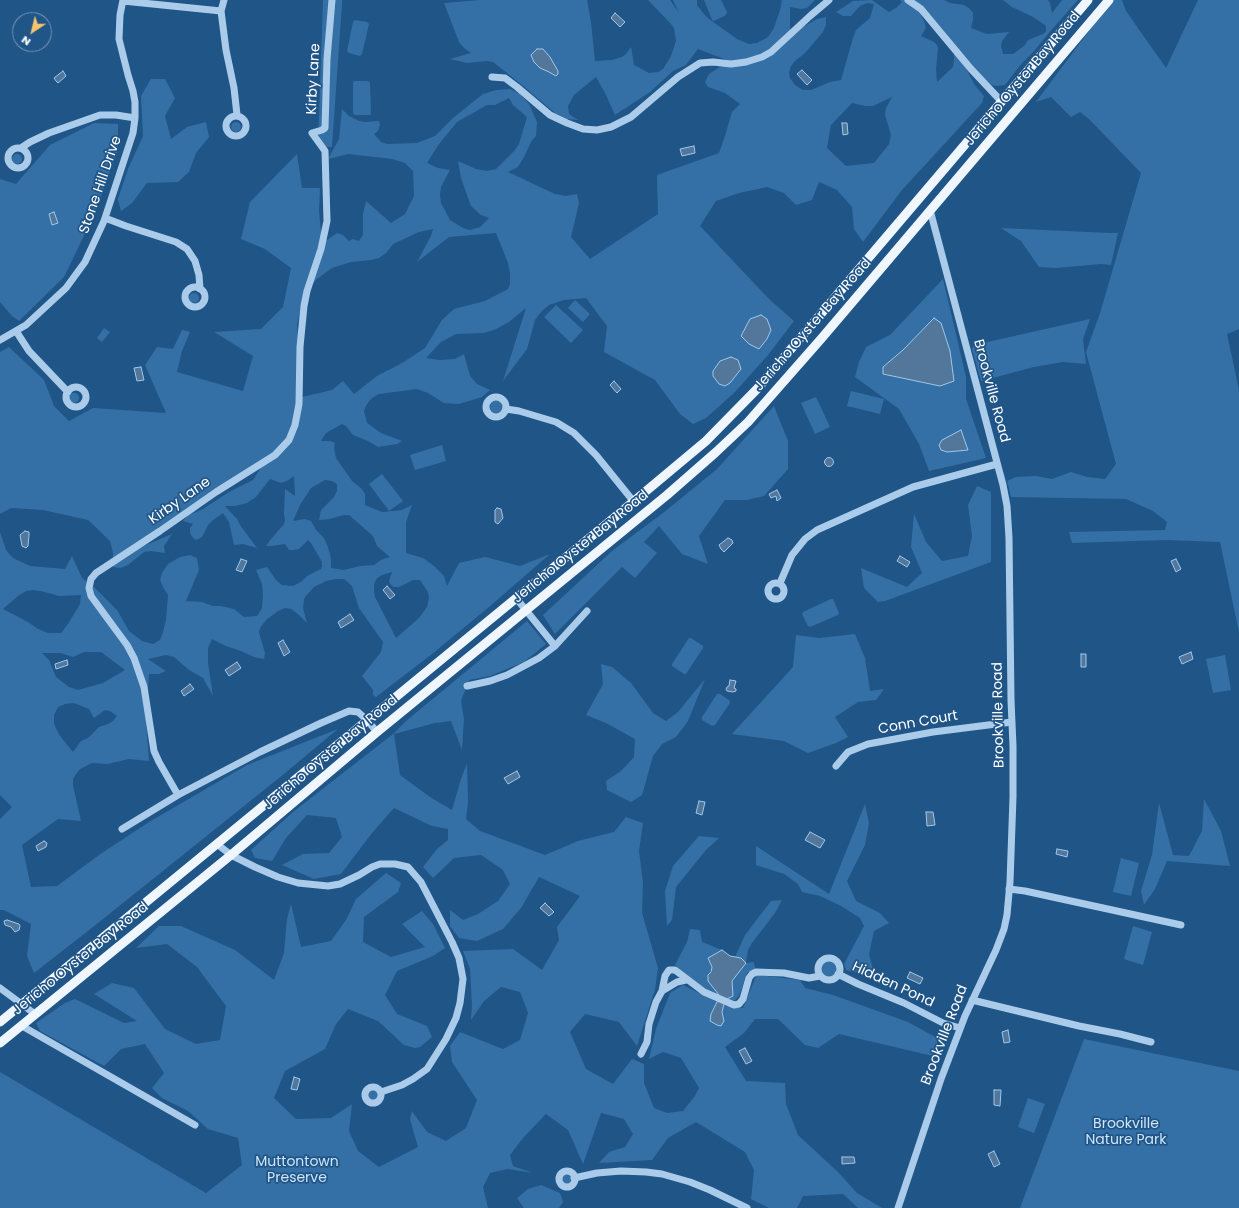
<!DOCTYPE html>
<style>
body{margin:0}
#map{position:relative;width:1239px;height:1208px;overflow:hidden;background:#205588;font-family:Poppins,sans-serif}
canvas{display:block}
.north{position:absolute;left:12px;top:12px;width:40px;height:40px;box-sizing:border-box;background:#205588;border:1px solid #7999b8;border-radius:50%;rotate:215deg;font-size:11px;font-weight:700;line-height:16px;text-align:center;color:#fff}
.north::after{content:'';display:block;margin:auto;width:14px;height:18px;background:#f8c46b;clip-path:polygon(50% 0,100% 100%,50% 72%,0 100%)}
</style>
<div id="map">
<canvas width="1239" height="1208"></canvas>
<div class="north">N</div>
</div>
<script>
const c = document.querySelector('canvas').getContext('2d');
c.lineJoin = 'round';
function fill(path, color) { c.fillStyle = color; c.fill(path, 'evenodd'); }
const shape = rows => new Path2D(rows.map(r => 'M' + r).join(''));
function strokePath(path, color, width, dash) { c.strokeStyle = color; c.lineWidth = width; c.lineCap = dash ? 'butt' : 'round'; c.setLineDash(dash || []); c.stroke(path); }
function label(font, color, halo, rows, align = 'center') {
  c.font = font + ' Poppins,sans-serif'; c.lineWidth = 3.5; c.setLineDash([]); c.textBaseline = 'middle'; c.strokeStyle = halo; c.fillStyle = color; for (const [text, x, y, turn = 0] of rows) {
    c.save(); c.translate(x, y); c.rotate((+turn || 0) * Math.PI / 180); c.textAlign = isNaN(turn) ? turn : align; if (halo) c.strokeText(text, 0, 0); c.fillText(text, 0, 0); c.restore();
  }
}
fill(shape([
 [323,0,342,0,342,4,332,147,318,147],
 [480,0,587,0,591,22,595,61,612,60,622,57,626,54,631,47,634,65,649,73,658,72,663,69,671,56,676,41,674,28,671,24,648,0,670,0,679,13,673,0,697,0,697,5,704,14,709,19,737,39,749,44,757,43,768,37,774,28,780,10,782,0,815,0,807,8,801,9,790,7,790,37,803,27,817,19,826,17,826,25,823,32,805,53,795,61,791,66,789,73,790,78,795,85,803,90,811,90,830,82,841,80,853,38,856,30,870,18,874,4,867,3,860,6,851,16,843,16,836,12,853,1,872,0,889,12,896,8,902,2,900,0,944,0,950,3,964,5,970,9,973,13,973,20,971,28,987,34,1009,32,1002,41,1001,46,1003,54,1013,54,1020,49,1025,45,1028,40,1043,34,1046,31,1046,27,1045,25,1033,17,1012,7,1003,0,1048,0,1050,3,1052,13,1062,0,1078,0,1048,34,1035,50,1022,63,1005,85,996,86,992,85,963,62,974,84,984,96,982,103,902,190,863,242,854,229,852,207,837,190,819,182,812,200,796,205,784,193,767,187,739,193,716,201,700,226,769,299,794,321,768,355,734,393,706,418,693,424,680,414,655,380,604,352,607,326,586,298,564,300,549,305,541,312,535,320,527,349,503,381,526,308,509,322,496,329,484,333,456,334,441,342,426,358,439,360,455,359,464,354,470,376,477,384,490,390,482,397,459,404,444,403,428,393,417,389,379,394,372,398,367,404,364,411,367,423,381,433,402,441,397,444,378,447,368,441,353,435,346,426,342,424,326,433,321,441,330,441,335,443,334,448,336,458,352,481,361,488,365,494,365,505,372,508,382,512,402,510,412,505,406,522,406,553,423,558,434,566,444,576,447,586,459,563,485,557,520,566,550,554,489,607,432,654,376,697,373,695,373,690,362,676,381,652,383,642,359,608,352,586,344,579,336,579,326,581,314,587,306,596,304,599,303,608,307,623,298,614,291,609,285,608,278,611,266,620,260,628,259,633,265,653,264,659,254,657,241,651,226,646,212,639,208,648,208,663,213,696,203,678,189,670,174,657,166,655,148,659,166,671,159,674,149,674,146,722,149,761,129,759,108,764,92,763,80,769,76,774,73,779,73,785,81,821,58,819,22,845,31,887,57,886,99,855,149,822,247,765,338,729,279,778,93,927,34,973,27,956,31,924,4,910,0,910,0,819,12,807,0,795,0,532,6,550,13,558,30,566,65,569,72,556,82,578,93,586,117,610,129,631,142,641,153,644,160,640,163,632,166,620,168,595,163,587,160,580,162,573,168,564,180,557,190,555,197,558,199,570,186,601,202,602,213,606,221,606,234,609,244,617,257,616,262,608,263,595,262,584,256,570,267,567,276,580,282,585,293,586,301,582,307,576,321,569,322,566,322,562,311,543,308,540,299,549,294,550,289,550,285,544,272,546,266,546,271,539,284,524,285,520,284,514,285,489,295,496,294,476,287,481,281,483,270,479,256,497,247,503,235,506,225,506,237,519,240,525,257,548,243,544,234,545,229,522,223,513,213,520,208,525,202,537,196,540,193,538,190,533,190,528,193,524,183,521,188,515,132,553,146,545,172,534,164,546,165,553,151,551,144,552,128,565,120,568,113,567,113,553,110,541,88,520,43,510,11,508,0,514,0,352,9,347,44,380,54,406,69,421,93,408,166,413,145,365,157,347,173,349,182,330,190,332,182,351,177,372,243,391,253,356,214,332,261,329,283,307,291,268,265,249,241,239,250,202,297,154,302,188,320,188,319,211,321,232,327,240,337,233,343,235,349,241,353,239,359,241,363,235,363,214,366,201,391,223,405,214,414,196,413,171,405,163,392,159,348,154,328,159,339,139,342,109,349,116,359,121,365,122,379,121,380,125,378,131,374,134,381,142,387,144,417,143,435,136,453,118,483,94,496,90,510,89,520,94,529,104,537,122,536,136,531,142,524,157,518,167,508,172,555,194,566,196,577,194,579,203,571,237,590,259,658,214,657,175,719,153,725,136,732,112,740,104,725,93,708,87,705,82,709,74,729,61,698,49,686,65,673,71,650,92,615,115,606,95,596,77,574,95,568,106,569,114,578,120,567,119,555,113,522,85,493,62,487,61,467,63,450,59,471,53,464,48,459,42,444,3],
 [920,13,935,21,944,31,954,51,954,60,953,67,937,82,936,69,938,49,937,45,934,42,921,36,926,28,924,21],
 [892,97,886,108,885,115,891,135,889,144,874,163,846,166,827,148,831,125,852,103,865,106,873,106],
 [509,98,513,105,527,117,519,144,514,151,496,169,487,171,476,169,458,161,461,178,471,206,481,215,489,218,480,227,470,230,463,228,450,220,441,203,440,195,441,187,450,170,438,168,427,163,439,144,457,122,487,105,495,105],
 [433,229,431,236,417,262,449,237,496,233,508,263,510,274,510,284,508,289,485,301,454,309,442,320,425,348,402,363,377,376,354,394,343,381,332,390,302,397,297,325,304,292,317,279,332,268,351,262,371,260,379,258,386,253,393,244,419,232],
 [262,466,253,480,229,492,203,509,192,514,213,496],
 [325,480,332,481,337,484,337,491,334,497,321,510,319,520,329,519,344,515,349,515,373,536,377,546,390,557,381,560,374,565,360,566,344,570,331,568,331,559,328,547,324,538,316,530,311,521,305,519,293,521,300,505,311,488],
 [392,572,389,581,391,585,394,587,399,587,413,580,420,580,428,592,429,598,427,607,419,618,396,638,375,597,374,591,374,584,377,578,382,575],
 [33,590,41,591,59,596,81,595,80,604,68,624,61,633,48,633,38,629,28,622,3,609,18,596,26,591],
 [84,652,101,652,125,670,103,683,78,690,69,687,56,677,49,660,42,653,61,653,73,657],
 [74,703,89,709,94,718,105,710,110,711,117,716,113,721,108,724,99,727,88,738,81,741,73,752,60,736,54,724,54,715,58,707,65,704],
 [704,0,721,0,727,12,726,15,714,21,712,20],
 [1112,0,1122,0,1126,11,1166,68,1198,0,1239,0,1239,329,1227,334,1239,390,1239,632,1220,542,1167,540,1072,543,1069,532,1165,530,1167,522,1153,511,1126,499,1011,497,1007,481,1016,477,1036,476,1052,479,1071,472,1087,477,1105,479,1116,464,1086,352,1100,313,1141,173,1088,118,1080,112,1071,117,1051,97,1036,102],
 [355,20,367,22,369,24,362,54,360,56,349,53,347,51,353,22],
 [151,79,165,79,175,98,165,116,171,139,187,127,206,122,209,137,196,153,189,172,178,182,147,183,132,203,121,211,118,199,128,169,143,136,141,96],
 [354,81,368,81,370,83,371,114,370,115,355,115,353,113,353,83],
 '231 127a5 5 0 1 1 10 0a5 5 0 1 1-10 0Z',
 [94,123,118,124,118,150,94,215,64,277,19,321,12,316,0,302,0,179,16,184,50,145],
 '12 159a5 5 0 1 1 10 0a5 5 0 1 1-10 0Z',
 [1001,228,1110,233,1118,233,1111,265,1101,264,1056,268,1039,267,1021,241],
 [943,279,966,377,966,399,986,458,929,471,919,444,899,409,855,377,859,362,866,347,890,335],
 [933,318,940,386,883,374,883,367,903,350],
 [961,430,968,450,947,452,941,450,939,445],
 '189 298a5 5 0 1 1 10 0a5 5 0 1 1-10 0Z',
 [575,300,590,314,583,322,568,308],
 [556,305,583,330,571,343,544,317],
 [1090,319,1083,339,1086,364,1063,362,1034,367,981,381,972,349,974,345],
 [104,328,110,332,102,342,97,338],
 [851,391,884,399,880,414,847,406],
 '69 398a5 5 0 1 1 10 0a5 5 0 1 1-10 0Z',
 [816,397,830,427,815,434,801,403],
 '490 407a7 7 0 1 1 14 0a7 7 0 1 1-14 0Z',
 [774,406,788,441,788,469,764,496,747,500,725,500,699,536,708,564,682,554,659,526,644,542,657,553,635,578,622,567,555,634,543,615,612,551,663,513,717,469],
 [442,445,446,461,415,470,410,455],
 [382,474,403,501,389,511,369,484],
 [977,486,991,492,991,562,885,601,878,602,864,588,861,568,907,587,922,573,911,547,914,514,926,542,942,561,968,556,972,536,968,505],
 [831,599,833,599,839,613,838,615,810,627,808,626,802,614,803,612],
 [527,621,546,644,524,662,490,676,469,680,461,701,464,719,462,750,451,721,435,723,394,734,400,775,430,797,452,810,461,779,467,763,468,802,466,819,480,831,545,855,578,841,614,832,626,817,643,823,639,851,643,883,642,913,658,968,655,990,637,1046,619,1022,585,1014,570,1032,586,1069,613,1084,632,1059,644,1064,644,1083,654,1108,667,1113,683,1111,695,1096,699,1088,681,1058,663,1052,649,1059,656,1029,670,993,683,985,717,1002,711,1014,724,1021,722,1012,723,1005,743,1008,756,976,767,976,800,980,805,988,833,995,908,1022,937,1038,937,1057,839,1034,818,1048,805,1045,778,1019,755,1019,744,1033,725,1047,746,1081,785,1083,786,1104,798,1135,838,1172,857,1193,882,1208,858,1208,843,1194,803,1196,797,1208,769,1208,751,1199,754,1170,745,1152,696,1122,668,1138,652,1160,599,1163,609,1152,625,1147,633,1134,624,1119,601,1113,583,1164,568,1130,546,1114,523,1138,510,1155,513,1166,533,1173,508,1169,490,1173,483,1187,488,1208,0,1208,0,1072,206,1193,242,1165,238,1138,208,1129,188,1111,162,1098,152,1088,164,1073,145,1044,121,1049,104,1066,40,1031,36,1023,65,1003,75,999,124,1023,137,1021,94,994,112,983,134,988,165,1029,196,1044,220,1040,226,1006,197,967,167,944,136,948,159,926,181,926,235,950,274,980,284,953,287,919,291,904,301,947,331,941,346,920,356,899,386,873,401,883,398,892,364,917,363,942,391,957,425,947,402,924,422,911,433,924,445,948,433,956,397,971,385,995,397,1014,427,1026,432,1037,420,1047,415,1048,404,1045,378,1021,348,1009,336,1024,325,1049,285,1071,274,1098,296,1119,331,1118,352,1104,349,1131,358,1151,379,1167,418,1147,410,1119,412,1111,427,1132,446,1141,466,1128,477,1100,452,1062,450,1046,460,1032,503,1049,520,1040,528,1013,520,992,501,987,484,1001,471,1020,472,1005,470,969,463,951,513,949,542,970,559,940,557,927,580,896,539,877,521,908,503,929,477,941,459,938,450,926,450,910,463,920,478,914,498,901,510,884,503,870,481,855,454,858,433,878,423,867,437,849,448,840,448,829,432,826,394,808,372,833,341,874,314,879,282,865,303,854,329,853,342,837,336,818,307,815,286,838,272,861,255,858,251,850,293,812,393,734,406,721],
 [855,634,865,658,870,691,884,689,876,700,858,702,835,717,848,737,836,743,808,753,784,741,732,734,793,667,796,635,819,638],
 [689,638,691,638,703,646,703,648,686,674,684,674,672,666,672,664],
 [1225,655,1231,690,1213,693,1206,659],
 [601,664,612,667,631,683,653,713,666,721,678,712,705,679,688,721,676,737,662,744,653,756,642,795,631,802,607,790,606,781,621,771,634,757,635,739,606,723,586,715,603,684],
 [717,694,720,694,729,700,730,703,715,725,712,726,702,720,702,717],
 [1204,799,1221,831,1230,866,1167,861,1155,889,1144,905,1141,891,1152,855,1159,803,1173,855,1189,856,1202,831],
 [865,804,869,823,865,845,847,881,856,901,880,913,889,923,874,931,869,954,875,977,846,970,844,964,864,926,860,918,841,906,820,896,802,892,798,884,784,874,756,865,756,846,829,894],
 [699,836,719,838,706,850,676,887,672,920,667,926,665,891,668,882,673,866],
 [1121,858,1139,863,1131,896,1113,892],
 [782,900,775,913,752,943,748,950,746,963,754,962,755,968,747,973,739,996,734,1001,725,1000,733,996,732,981,740,970,741,958,735,957,745,935,771,901],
 [1133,926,1152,932,1143,965,1124,959],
 [690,929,700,930,702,942,722,950,715,953,708,981,719,995,719,997,691,980,675,965,687,942],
 '819 969a10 10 0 1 1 20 0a10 10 0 1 1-20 0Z',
 [1084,1039,1239,1071,1239,1208,1020,1208],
 '368.5 1095a4.5 4.5 0 1 1 9 0a4.5 4.5 0 1 1-9 0Z',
 [1028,1098,1045,1104,1034,1133,1018,1127],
 '559 1179a8 8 0 1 1 16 0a8 8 0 1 1-16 0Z',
 [541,1185,560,1193,563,1202,559,1208,524,1208,517,1198,528,1189]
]), '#3470a5');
const water = shape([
 [615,13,625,22,620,27,611,18,615,13],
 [537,49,543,49,550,57,558,71,558,74,556,76,549,72,540,68,534,62,531,55,537,49],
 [802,70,812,80,807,85,797,74,802,70],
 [63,71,66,76,58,83,56,81,54,78,63,71],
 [842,123,847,123,848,134,843,135,842,123],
 [694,146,695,153,682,156,680,149,694,146],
 [54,212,58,223,52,225,49,214,54,212],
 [761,315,767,319,771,330,767,339,759,349,749,344,741,336,750,319,761,315],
 [934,318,941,323,950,351,954,381,940,386,883,374,883,367,903,350,934,318],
 [731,357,738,360,741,369,730,383,725,386,719,384,713,376,713,371,720,361,731,357],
 [141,367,144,380,137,381,134,368,141,367],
 [614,381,621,389,617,393,610,385,614,381],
 [961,430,968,450,947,452,941,450,939,445,942,440,961,430],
 '824.5 462a4.5 4.5 0 1 1 9 0a4.5 4.5 0 1 1-9 0Z',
 [777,490,781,498,777,501,776,496,771,498,769,494,777,490],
 [497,508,501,509,503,518,498,524,495,522,495,510,497,508],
 [25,531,29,532,29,535,28,546,26,548,22,546,20,535,25,531],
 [728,538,732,540,733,543,724,552,721,549,719,545,728,538],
 [900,556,910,562,907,567,897,561,900,556],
 [241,559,247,561,242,572,236,570,241,559],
 [1176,559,1181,569,1176,572,1171,561,1176,559],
 [387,586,395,595,390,599,383,590,387,586],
 [350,614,354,620,341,628,338,622,350,614],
 [283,640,290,652,284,656,278,643,283,640],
 [1191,652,1193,659,1182,664,1179,657,1191,652],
 [1081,654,1086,654,1086,667,1081,667,1081,654],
 [67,660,68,665,56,669,55,664,67,660],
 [237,662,241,668,229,676,225,670,237,662],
 [730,680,736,681,734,688,736,689,736,691,733,692,727,691,726,689,727,687,729,686,730,680],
 [190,684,194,689,184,696,181,691,190,684],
 [517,771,520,777,508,784,504,778,517,771],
 [699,801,705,802,702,815,696,813,699,801],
 [926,812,933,812,935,825,927,826,926,812],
 [810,832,825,840,820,848,805,840,810,832],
 [44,841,47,843,46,847,38,851,36,846,44,841],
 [1057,849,1068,851,1067,857,1056,854,1057,849],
 [545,903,554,912,549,916,540,908,545,903],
 [7,920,19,924,20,926,19,930,15,932,11,927,5,925,4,921,7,920],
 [722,950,730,956,741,958,746,963,732,981,733,996,725,1000,722,1012,724,1021,721,1026,717,1025,710,1021,711,1014,717,1002,719,995,708,981,708,975,711,972,712,967,708,958,722,950],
 [910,972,923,978,920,984,907,978,910,972],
 [1008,1030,1010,1042,1004,1043,1002,1032,1008,1030],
 [745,1048,752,1061,746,1064,739,1051,745,1048],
 [294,1077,300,1079,297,1090,291,1089,294,1077],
 [994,1090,1001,1090,1000,1106,994,1105,994,1090],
 [994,1151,1000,1164,994,1167,988,1154,994,1151],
 [842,1157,854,1157,855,1163,842,1164,842,1157]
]);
fill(water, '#52779b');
strokePath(water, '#9ec8ec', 1);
strokePath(shape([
 [224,0,221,11,226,50,234,88,237,115],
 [908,0,921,9,971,69,1002,102],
 [123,1,221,11],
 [492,77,505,78,517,87,550,115,567,123,583,129,597,130,611,127,631,117,678,77,700,63,713,62,731,64,746,62,762,57,771,52,810,16,829,0],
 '226 126a10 10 0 1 1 20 0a10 10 0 1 1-20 0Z',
 '8 158a10 10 0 1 1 20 0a10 10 0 1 1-20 0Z',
 [21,148,30,142,49,133,100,115,116,115,135,118],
 [105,218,126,226,176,242,187,249,195,261,199,275,200,289],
 '185 297a10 10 0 1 1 20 0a10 10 0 1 1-20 0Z',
 [16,331,29,351,68,392],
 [0,340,26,325,66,288,85,262,104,221,133,133,135,118,135,102,133,91,128,75,119,39,120,15,123,0],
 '66 397a10 10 0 1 1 20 0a10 10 0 1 1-20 0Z',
 '486 407a10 10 0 1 1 20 0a10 10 0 1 1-20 0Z',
 [506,409,519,411,556,422,574,433,596,455,634,502],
 '768 591a8 8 0 1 1 16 0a8 8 0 1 1-16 0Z',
 [780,583,792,555,805,539,817,530,913,487,997,464],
 [516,598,555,646],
 [467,686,490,681,507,675,539,658,555,646,587,611],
 [836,766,848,752,868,744,933,732,1012,722],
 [178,795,159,762,154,751,144,687,134,658,127,645,91,596,89,588,91,579,96,573,160,531,216,492,275,455,289,440,295,425,299,404,300,347,304,306,307,291,321,249,327,221,325,151,312,133,322,130,325,128,327,59,332,0],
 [122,829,178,795,260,752,321,723,349,711,358,712,367,720,377,732],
 [217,844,231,855,255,867,278,877,298,883,328,886,340,884,359,875,372,867,380,864,395,864,408,867,421,882,452,942,459,958,463,979,460,1003,456,1018,446,1039,427,1069,413,1079,402,1085,381,1092],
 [1009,889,1025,891,1181,925],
 '818 969a11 11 0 1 1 22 0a11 11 0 1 1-22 0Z',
 [838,974,858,984,904,1003,943,1023,960,1028],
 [0,988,35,1014],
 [662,991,677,982,686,980],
 [972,1000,1079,1026,1120,1034,1151,1042],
 [22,1026,195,1125],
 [641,1054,647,1042,649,1024,656,1002,662,991,665,976,669,970,675,970,704,992,734,1005,739,1004,743,999,749,978,752,974,756,972,784,973,809,978,820,976],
 '365 1095a8 8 0 1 1 16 0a8 8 0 1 1-16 0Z',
 '559 1179a8 8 0 1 1 16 0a8 8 0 1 1-16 0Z',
 [574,1178,597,1173,621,1171,646,1172,662,1174,690,1182,710,1190,747,1208],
 [898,1208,941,1079,965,1016,996,950,1004,929,1007,915,1010,882,1013,797,1013,746,1011,700,1009,538,1007,506,1003,485,930,210]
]), '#aaccea', 7);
strokePath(shape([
 [0,1022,615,517,706,441,757,389,1088,0],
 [0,1043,231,855,377,732,667,495,715,453,748,422,821,339,1109,0]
]), '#eff6fe', 9);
label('14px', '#fff', '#205588', [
 ["Kirby Lane",314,79,-87],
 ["Jericho Oyster Bay Road",1023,79,-50],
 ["Stone Hill Drive",101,185,-71],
 ["Jericho Oyster Bay Road",813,325,-49],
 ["Brookville Road",991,391,75],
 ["Kirby Lane",180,501,-35],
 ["Jericho Oyster Bay Road",581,547,-39],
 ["Brookville Road",999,715,-91],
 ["Conn Court",918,723,-10],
 ["Jericho Oyster Bay Road",331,753,-40],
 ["Jericho Oyster Bay Road",81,959,-39],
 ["Hidden Pond",893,985,25],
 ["Brookville Road",945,1035,-69]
]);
label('14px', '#cfe5f8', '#205588', [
 ["Brookville",1126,1124],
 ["Nature Park",1126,1140],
 ["Muttontown",297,1162],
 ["Preserve",297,1178]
]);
</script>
